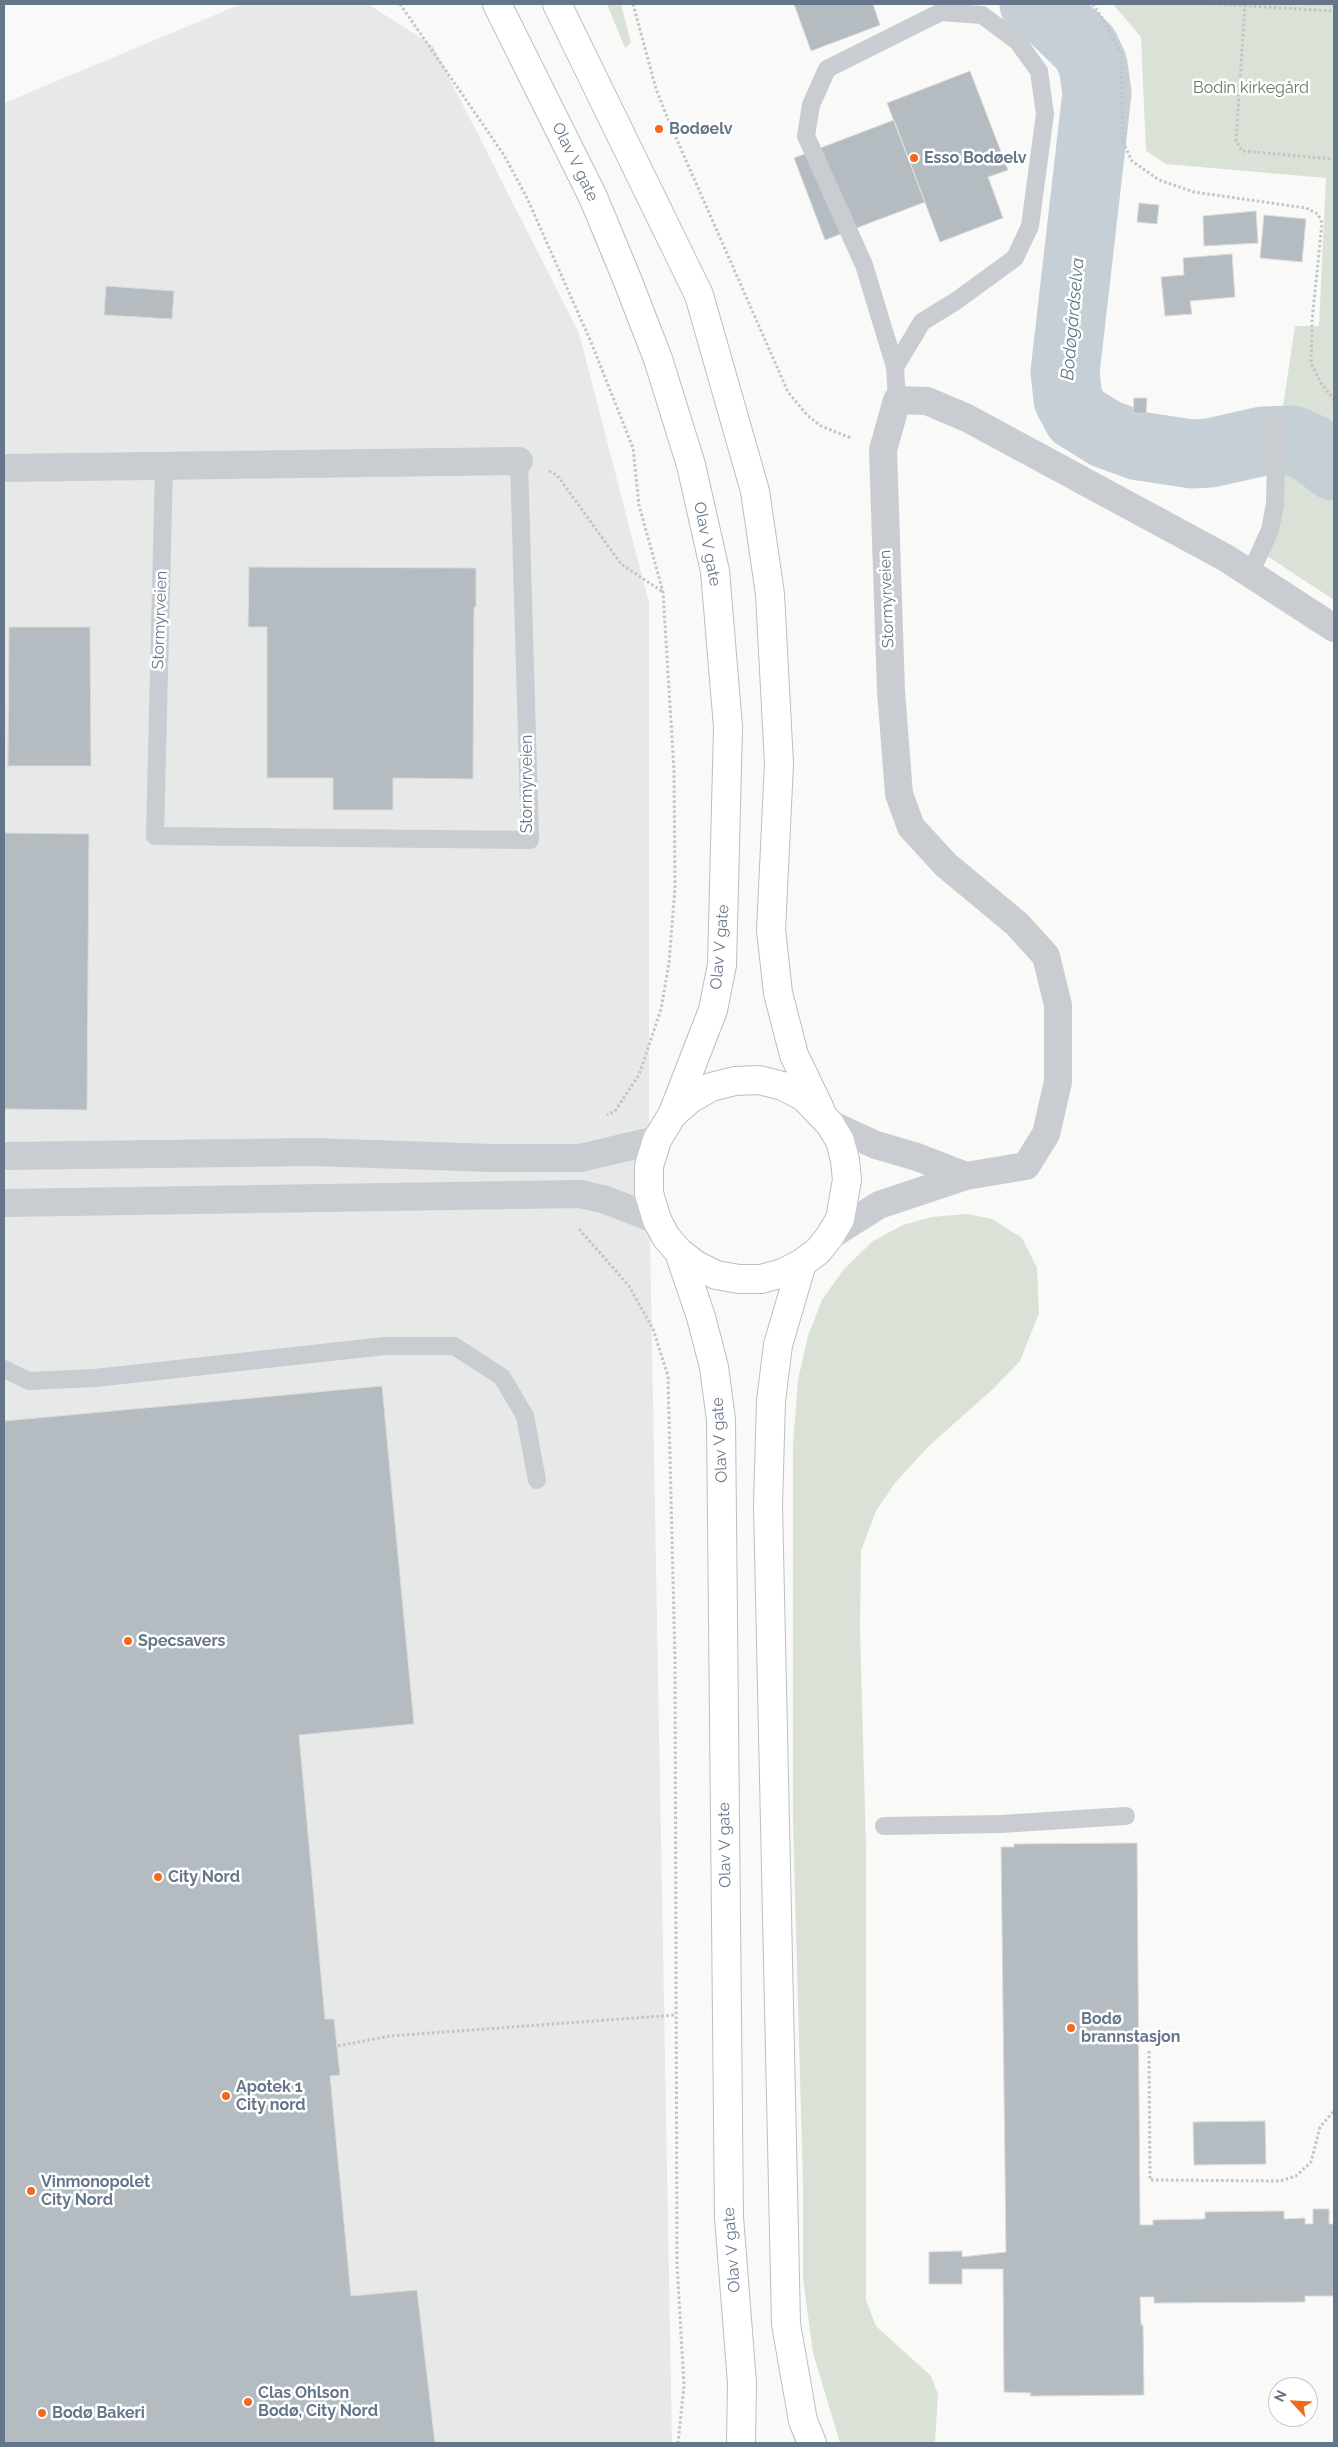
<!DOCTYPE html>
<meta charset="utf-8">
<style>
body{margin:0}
#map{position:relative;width:1338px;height:2447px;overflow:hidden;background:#f9f9f7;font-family:Raleway,sans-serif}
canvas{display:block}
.frame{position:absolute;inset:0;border:5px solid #65768a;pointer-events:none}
.north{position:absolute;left:1268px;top:2377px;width:50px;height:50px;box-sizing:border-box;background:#fff;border:1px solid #c1c8d0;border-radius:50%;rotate:295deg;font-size:14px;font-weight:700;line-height:20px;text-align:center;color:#65768a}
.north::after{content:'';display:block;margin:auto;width:18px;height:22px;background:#f3681d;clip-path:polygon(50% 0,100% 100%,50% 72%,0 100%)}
</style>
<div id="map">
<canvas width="1338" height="2447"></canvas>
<div class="frame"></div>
<div class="north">N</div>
</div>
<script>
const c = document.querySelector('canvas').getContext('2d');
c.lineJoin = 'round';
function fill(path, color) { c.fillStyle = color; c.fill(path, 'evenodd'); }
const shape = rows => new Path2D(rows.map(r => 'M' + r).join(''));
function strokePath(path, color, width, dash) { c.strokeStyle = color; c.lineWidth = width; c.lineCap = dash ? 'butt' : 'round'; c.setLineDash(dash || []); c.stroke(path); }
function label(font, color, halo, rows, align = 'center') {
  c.font = font + ' Raleway,sans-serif'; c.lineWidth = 5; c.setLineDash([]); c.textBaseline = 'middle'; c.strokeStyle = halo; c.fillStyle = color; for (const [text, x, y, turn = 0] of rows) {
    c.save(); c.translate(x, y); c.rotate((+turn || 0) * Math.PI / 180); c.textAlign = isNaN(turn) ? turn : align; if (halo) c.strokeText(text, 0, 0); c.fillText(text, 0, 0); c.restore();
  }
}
fill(shape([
 [241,4,368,4,433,46,579,333,649,603,649,1181,672,2443,4,2443,4,103]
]), '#e7e8e8');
fill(shape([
 [607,4,621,4,631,43,625,48],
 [1113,4,1334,4,1334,600,1261,552,1295,326,1319,326,1326,178,1166,164,1146,151,1141,37],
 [967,1214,992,1219,1022,1238,1037,1268,1039,1313,1020,1361,994,1388,929,1446,895,1483,876,1511,861,1551,860,1630,866,1846,866,2300,876,2326,931,2376,938,2394,935,2443,840,2443,813,2353,803,2278,803,2184,793,1823,793,1445,798,1380,808,1336,822,1300,844,1269,873,1241,903,1225,932,1217]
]), '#dae2d7');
strokePath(shape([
 [1034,4,1054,18,1085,48,1093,65,1097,93,1065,372,1068,399,1077,416,1106,434,1139,446,1192,454,1210,453,1263,441,1292,440,1312,449,1334,466]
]), '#c5cfd5', 69);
const building = shape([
 [794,4,873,4,880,25,811,51,794,4],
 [970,71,1008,170,988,177,1003,218,940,242,887,103,970,71],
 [894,120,925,202,825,240,794,158,894,120],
 [1139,203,1159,205,1157,224,1137,222,1139,203],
 [1256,211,1258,243,1204,246,1203,216,1256,211],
 [1264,215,1306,219,1302,262,1260,258,1264,215],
 [1232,254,1235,297,1190,301,1192,314,1165,316,1161,277,1184,275,1183,258,1232,254],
 [106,286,174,291,172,319,104,315,106,286],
 [1134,398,1147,398,1146,414,1133,413,1134,398],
 [249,567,476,568,476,607,474,607,473,779,393,778,393,810,333,810,333,778,267,778,267,627,248,627,249,567],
 [9,627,90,627,91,766,8,766,9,627],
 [4,833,89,834,87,1110,4,1109,4,833],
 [382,1386,414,1724,299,1735,325,2019,334,2019,340,2075,330,2076,351,2296,417,2290,435,2443,4,2443,4,1421,382,1386],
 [1137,1843,1140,2225,1153,2225,1153,2220,1205,2219,1205,2212,1284,2211,1284,2219,1305,2218,1305,2224,1313,2224,1313,2209,1329,2209,1329,2224,1334,2224,1334,2296,1305,2296,1305,2302,1154,2303,1154,2297,1140,2297,1141,2325,1143,2325,1144,2395,1030,2396,1031,2393,1004,2392,1003,2269,962,2269,962,2284,929,2284,929,2252,962,2251,962,2257,1006,2252,1001,1847,1014,1847,1014,1844,1137,1843],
 [1265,2121,1266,2164,1194,2165,1193,2122,1265,2121]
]);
fill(building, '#b4bbc1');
strokePath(building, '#dbdbd9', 1);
const trunk = shape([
 [497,4,593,197,627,279,658,359,691,465,715,571,728,727,722,965,713,1010,673,1113],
 [557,4,699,295,755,491,770,594,779,764,771,930,778,993,794,1055,820,1109],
 [679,1252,701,1317,714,1367,721,1420,729,2217,742,2383,741,2443],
 [802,1263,783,1273,761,1279,739,1279,716,1275,696,1265,679,1252,666,1237,657,1220,649,1193,649,1166,657,1140,672,1115,690,1099,711,1087,735,1081,759,1080,783,1086,804,1097,830,1124,840,1141,845,1160,847,1180,840,1219,830,1236,818,1251,802,1263,778,1345,771,1401,768,1505,786,2324,803,2421,812,2443]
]);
strokePath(trunk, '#bbbec2', 30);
strokePath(shape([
 [400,4,504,155,527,198,591,342,633,448,639,505,663,592,674,770,675,888,669,963,661,1009,639,1075,615,1111,607,1115],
 [633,4,656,89,670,124,788,392,807,415,821,426,851,438],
 [1093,4,1107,26,1121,53,1123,142,1132,161,1159,180,1194,192,1306,208,1318,214,1322,223,1312,321,1311,363,1321,383,1334,400],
 [1214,4,1334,11],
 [1245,4,1236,141,1242,151,1334,159],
 [549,471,557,475,621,564,663,592],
 [579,1229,629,1286,653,1329,668,1376,675,1660,677,2263,684,2386,678,2443],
 [338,2046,390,2036,675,2015],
 [1149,2051,1150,2180,1280,2181,1296,2176,1311,2162,1320,2127,1334,2111]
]), '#c2c4c7', 3, [2.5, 2.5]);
strokePath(shape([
 [895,367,922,322,956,301,1015,258,1030,226,1045,114,1039,71,1017,41,982,15,941,12,827,69,811,105,806,136,864,265,895,367,897,400],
 [164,466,155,836,530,840,519,461],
 [1250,574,1270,530,1275,504,1277,419],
 [4,1369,29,1381,95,1378,385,1346,454,1346,502,1377,525,1416,537,1480],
 [884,1826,1001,1824,1126,1816]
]), '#c9ccd0', 18);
strokePath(shape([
 [4,468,519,461],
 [830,1124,876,1145,917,1157,966,1176,879,1205,830,1236],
 [4,1156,313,1152,492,1158,580,1158,657,1140],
 [966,1176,1026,1166,1046,1134,1058,1082,1058,1005,1046,956,1017,924,946,865,911,827,899,794,891,691,883,450,897,400,927,401,967,418,1226,558,1334,628],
 [4,1203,580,1194,606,1200,657,1220]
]), '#c9ccd0', 28);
strokePath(trunk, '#fff', 28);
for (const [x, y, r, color] of [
 [659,129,5,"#f3681d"],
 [914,158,5,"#f3681d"],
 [128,1641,5,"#f3681d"],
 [158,1877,5,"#f3681d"],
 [1071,2028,5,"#f3681d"],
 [226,2096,5,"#f3681d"],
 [31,2191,5,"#f3681d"],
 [248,2402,5,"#f3681d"],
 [42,2413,5,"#f3681d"]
]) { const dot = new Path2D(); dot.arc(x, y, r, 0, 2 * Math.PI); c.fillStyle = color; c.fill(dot); strokePath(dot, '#fff', 2); }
label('16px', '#637b61', '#fff', [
 ["Bodin kirkegård",1251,88]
]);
label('bold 16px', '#65768a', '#fff', [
 ["Bodøelv",669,129],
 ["Esso Bodøelv",924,158],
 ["Specsavers",138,1641],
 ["City Nord",168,1877],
 ["Bodø",1081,2019],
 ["brannstasjon",1081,2037],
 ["Apotek 1",236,2087],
 ["City nord",236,2105],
 ["Vinmonopolet",41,2182],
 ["City Nord",41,2200],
 ["Clas Ohlson",258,2393],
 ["Bodø, City Nord",258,2411],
 ["Bodø Bakeri",52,2413]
], 'left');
label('16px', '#65768a', '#fff', [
 ["Olav V gate",575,162,64],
 ["Olav V gate",707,544,79],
 ["Stormyrveien",887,599,-92],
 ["Stormyrveien",160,620,-88],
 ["Stormyrveien",527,784,-90],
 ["Olav V gate",720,947,-85],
 ["Olav V gate",720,1440,-93],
 ["Olav V gate",725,1845,-91],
 ["Olav V gate",732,2250,-94]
]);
label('italic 18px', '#627785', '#fff', [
 ["Bodøgårdselva",1073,319,-85]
]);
</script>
